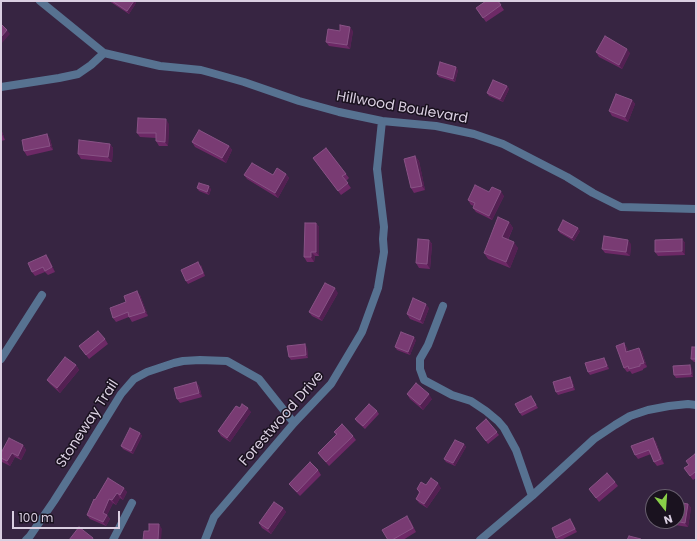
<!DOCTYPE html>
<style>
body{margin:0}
#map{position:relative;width:697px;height:541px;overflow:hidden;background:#372542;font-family:Poppins,sans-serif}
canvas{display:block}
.frame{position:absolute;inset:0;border:2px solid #dacfe1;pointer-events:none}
.north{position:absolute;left:645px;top:489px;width:40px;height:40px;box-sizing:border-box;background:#1a121f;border:1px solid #675e6d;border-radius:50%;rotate:163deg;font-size:11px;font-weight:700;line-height:16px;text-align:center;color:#dacfe1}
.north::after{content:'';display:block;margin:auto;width:14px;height:18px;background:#89cf48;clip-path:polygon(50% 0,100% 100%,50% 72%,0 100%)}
.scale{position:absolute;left:12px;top:511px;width:108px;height:18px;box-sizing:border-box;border:2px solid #dacfe1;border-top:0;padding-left:5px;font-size:12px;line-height:14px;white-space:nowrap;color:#dacfe1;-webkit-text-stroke:3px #1a121f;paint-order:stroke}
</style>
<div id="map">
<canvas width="697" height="541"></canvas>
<div class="frame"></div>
<div class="north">N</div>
<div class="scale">100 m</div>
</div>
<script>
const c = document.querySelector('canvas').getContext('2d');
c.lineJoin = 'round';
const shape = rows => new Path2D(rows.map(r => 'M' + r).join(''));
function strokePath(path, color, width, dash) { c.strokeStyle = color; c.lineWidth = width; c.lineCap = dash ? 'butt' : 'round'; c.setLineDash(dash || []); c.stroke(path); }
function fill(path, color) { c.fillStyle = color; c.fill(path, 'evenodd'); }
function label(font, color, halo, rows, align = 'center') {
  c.font = font + ' Poppins,sans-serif'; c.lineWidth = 3; c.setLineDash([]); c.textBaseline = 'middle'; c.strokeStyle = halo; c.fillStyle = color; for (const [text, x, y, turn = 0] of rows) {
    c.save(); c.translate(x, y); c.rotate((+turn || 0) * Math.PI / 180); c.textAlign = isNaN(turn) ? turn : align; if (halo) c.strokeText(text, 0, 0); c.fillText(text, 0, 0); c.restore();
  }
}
strokePath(shape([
 [40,1,104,53,160,66,201,70,212,73,244,82,299,101,339,112,382,121,436,126,474,134,503,144,567,177,593,193,621,207,696,209],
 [1,87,59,78,78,74,91,65,104,53],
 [443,306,428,345,420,359,420,369,424,380,452,395,471,401,486,411,498,421,504,428,516,450,532,496],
 [1,359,42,295],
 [26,540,30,536,54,501,84,454,121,394,134,379,147,372,174,363,183,361,200,360,227,361,259,379,294,423],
 [113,540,132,503],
 [205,540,214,517,294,423,331,384,362,332,378,288,384,252,383,239,384,227,377,169,382,121],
 [480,540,532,496,594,439,615,425,630,416,648,410,669,406,688,404,696,405]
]), '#577291', 8);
fill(shape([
 [109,1,135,1,136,3,129,14],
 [498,1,504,10,486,22,476,8],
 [340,31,353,31,350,49,329,46,326,42],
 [596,52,630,53,622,69,599,57],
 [458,70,455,82,439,77,437,74],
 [507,86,509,89,503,102,489,96,487,93],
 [632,100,635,104,628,122,612,116,609,111],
 [169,124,168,146,159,146,156,141,156,138,140,137,137,133],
 [1,129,5,140,1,141],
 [47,134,50,139,53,150,27,156,24,151],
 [192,142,229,146,232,150,226,163,195,147],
 [110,144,113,148,112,162,81,159,78,154],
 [326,148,349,178,346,181,351,188,341,195,313,158],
 [415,156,419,161,425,190,414,193,411,188],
 [286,174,289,178,278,198,247,179,244,175,273,175],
 [197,188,211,189,209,195,199,191],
 [489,192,504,196,492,220,476,212,473,208,474,206,471,205,468,200],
 [509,222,513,228,508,240,518,248,510,268,488,259,484,253],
 [316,223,319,227,319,256,315,256,314,262,307,262,304,257],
 [558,230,580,231,574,241,560,233],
 [682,239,685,243,685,255,658,256,655,252],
 [429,240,432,244,430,269,419,268,416,263],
 [631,244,630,256,605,253,602,249],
 [46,255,49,259,55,272,48,275,45,272,35,276,32,272],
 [201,265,205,276,188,284,186,281],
 [338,293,322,321,312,316,309,312],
 [140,295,148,316,132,322,129,317,116,322,113,318,126,302],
 [429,308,423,324,410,319,407,314],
 [105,339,108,344,89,359,79,346],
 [416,340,410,355,397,350,395,347],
 [624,343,627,348,628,352,639,348,642,352,647,367,643,369,643,370,632,374,630,371,627,372,624,368],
 [307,347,308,358,291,360,289,357],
 [696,347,696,362,694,362,691,359],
 [606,361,609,369,590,375,588,372],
 [76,365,79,370,60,393,50,384,47,380],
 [692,368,693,377,676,378,674,375],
 [570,377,572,380,575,390,558,395,556,392],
 [196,382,199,386,202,397,180,403,177,399],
 [407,394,432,399,423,410,410,399],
 [533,399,538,408,522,416,520,413],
 [240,408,251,412,230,442,221,436,218,431],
 [377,411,379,414,365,429,357,422,355,419],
 [486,419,499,435,488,444,476,428],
 [334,432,353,436,356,440,329,466,321,457,318,453,336,435],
 [140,433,142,436,133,454,123,449,121,446],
 [653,438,656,442,664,464,657,466,654,462,651,454,638,459,635,455],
 [464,444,466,447,455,466,446,462,444,459],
 [23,445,26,450,21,460,15,457,10,466,2,462,1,460,1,453],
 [696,456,696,478,693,480,684,468,689,465],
 [318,470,321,475,300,496,292,488,289,484],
 [108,478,127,492,123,500,120,498,116,505,113,503,107,515,110,519,106,526,90,519,87,515],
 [615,482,618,486,599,502,589,489],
 [426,485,441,488,427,508,419,503,416,499,419,493,417,489],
 [688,504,691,508,688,527,675,525,672,521,677,521],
 [283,508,286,512,271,534,262,528,259,523],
 [410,520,416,532,403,540,388,540],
 [572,522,577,532,561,540,558,540,556,538]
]), '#6d2966');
fill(shape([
 [134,1,135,1,136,3,129,14,127,11],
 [350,27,353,31,350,49,347,45],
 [7,30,10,34,2,43,1,41,1,37],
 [627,49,630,53,622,69,619,65],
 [456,67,458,70,455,82,453,79],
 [507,86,509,89,503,102,500,99],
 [632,100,635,104,628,122,625,117],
 [166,119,169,124,168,146,165,142],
 [1,129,5,140,1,133],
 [47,134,50,139,53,150,50,146],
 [110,144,113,148,112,162,108,157],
 [229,146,232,150,226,163,222,158],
 [415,156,419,161,425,190,422,186],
 [286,174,289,178,278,198,275,193],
 [209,186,211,189,209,195,207,192],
 [501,191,504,196,492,220,489,216],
 [509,222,513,228,506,243,502,237],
 [316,223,319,227,319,256,316,252],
 [578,228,580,231,574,241,572,238],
 [682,239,685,243,685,255,682,251],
 [429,240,432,244,430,269,427,264],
 [628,240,631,244,630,256,626,252],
 [514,242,518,248,510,268,506,262],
 [311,252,315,256,314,262,311,257],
 [46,255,49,259,55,272,52,267],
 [335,288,338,293,322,321,319,317],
 [137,291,140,295,148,316,145,312],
 [426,304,429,308,423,324,420,320],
 [414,337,416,340,410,355,408,352],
 [624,343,627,348,630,356,626,352],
 [305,344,307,347,308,358,306,355],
 [639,348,642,352,647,367,644,363],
 [604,358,606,361,609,369,607,366],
 [76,365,79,370,60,393,57,388],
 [690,365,692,368,693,377,691,374],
 [570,377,572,380,575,390,573,387],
 [196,382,199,386,202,397,199,393],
 [429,394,432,399,423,410,420,405],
 [248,408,251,412,230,442,227,438],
 [140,433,142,436,133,454,131,451],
 [653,438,656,442,664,464,661,459],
 [464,444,466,447,455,466,453,463],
 [23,445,26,450,21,460,18,456],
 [12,453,15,457,10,466,7,461],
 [438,483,441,488,427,508,424,504],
 [124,488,127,492,123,500,120,495],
 [117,493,120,498,116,505,112,500],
 [109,499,113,503,107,515,110,519,106,526,103,522,103,513],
 [688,504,691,508,688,527,685,523],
 [283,508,286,512,271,534,268,529],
 [159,524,162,529,161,540,158,540]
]), '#532052');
const building = shape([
 [112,1,134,1,127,11,112,1],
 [486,1,498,1,501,5,483,18,476,8,486,1],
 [1,24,7,30,1,37,1,24],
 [340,25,350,27,347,45,326,42,328,29,340,31,340,25],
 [605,36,627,49,619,65,596,52,605,36],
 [440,62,456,67,453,79,437,74,440,62],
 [493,80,507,86,500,99,487,93,493,80],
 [616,94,632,100,625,117,609,111,616,94],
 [138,118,166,119,165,142,156,141,156,133,137,133,138,118],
 [199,130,229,146,222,158,192,142,199,130],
 [47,134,50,146,24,151,22,140,47,134],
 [79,140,110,144,108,157,78,154,79,140],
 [326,148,346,174,342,176,348,183,338,191,313,158,326,148],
 [415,156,422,186,411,188,404,159,415,156],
 [252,163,273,175,277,168,286,174,275,193,244,175,252,163],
 [199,183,209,186,207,192,197,188,199,183],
 [475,185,489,192,492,187,501,191,489,216,473,208,475,203,468,200,475,185],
 [498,217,509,222,502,237,514,242,506,262,484,253,498,217],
 [563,220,578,228,572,238,558,230,563,220],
 [305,223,316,223,316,252,311,252,311,257,304,257,305,223],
 [604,236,628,240,626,252,602,249,604,236],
 [418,239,429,240,427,264,416,263,418,239],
 [682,239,682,251,655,252,655,240,682,239],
 [46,255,52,267,45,271,43,267,32,272,28,263,46,255],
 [198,262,203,273,186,281,181,270,198,262],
 [325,283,335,288,319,317,309,312,325,283],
 [137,291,145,312,129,317,128,312,113,318,110,308,126,302,124,296,137,291],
 [413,298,426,304,420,320,407,314,413,298],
 [98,331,105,339,86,355,79,346,98,331],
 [401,332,414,337,408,352,395,347,401,332],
 [624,343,626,352,639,348,644,363,640,364,640,366,629,369,628,366,624,368,616,346,624,343],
 [305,344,306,355,289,357,287,346,305,344],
 [692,347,696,347,696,359,691,359,692,347],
 [65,357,76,365,57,388,47,380,65,357],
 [604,358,607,366,588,372,585,363,604,358],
 [690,365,691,374,674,375,673,366,690,365],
 [570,377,573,387,556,392,553,382,570,377],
 [196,382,199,393,177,399,174,388,196,382],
 [416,383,429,394,420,405,407,394,416,383],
 [531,396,536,405,520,413,515,404,531,396],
 [242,404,248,408,227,438,218,431,236,406,240,408,242,404],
 [369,404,377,411,363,426,355,419,369,404],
 [486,419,497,432,486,441,476,428,486,419],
 [342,424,353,436,326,462,318,453,337,434,334,432,342,424],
 [130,428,140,433,131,451,121,446,130,428],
 [9,438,23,445,18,456,12,453,7,461,1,458,1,453,9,438],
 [653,438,661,459,654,462,649,450,635,455,631,446,653,438],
 [455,440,464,444,453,463,444,459,455,440],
 [695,454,696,456,696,474,695,472,690,476,684,468,689,465,686,461,695,454],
 [310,462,318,470,297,492,289,484,310,462],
 [607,473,615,482,596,498,589,489,607,473],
 [108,478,124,488,120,495,117,493,112,500,109,499,103,513,107,515,103,522,87,515,94,499,95,500,108,478],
 [431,478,438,483,424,504,416,499,420,492,417,489,421,482,426,485,431,478],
 [274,502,283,508,268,529,259,523,274,502],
 [677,502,688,504,685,523,675,521,677,521,677,502],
 [407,516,413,528,392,540,388,540,382,530,407,516],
 [570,519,575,529,556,538,552,528,570,519],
 [149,524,159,524,158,540,143,540,144,531,149,531,149,524],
 [79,527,93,538,92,540,69,540,79,527],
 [629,536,641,539,640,540,627,540,629,536]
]);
fill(building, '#793b73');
strokePath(building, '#885285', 1);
label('14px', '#dacfe1', '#1a121f', [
 ["Hillwood Boulevard",402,108,10],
 ["Forestwood Drive",282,419,-49],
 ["Stoneway Trail",88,424,-57]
]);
</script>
